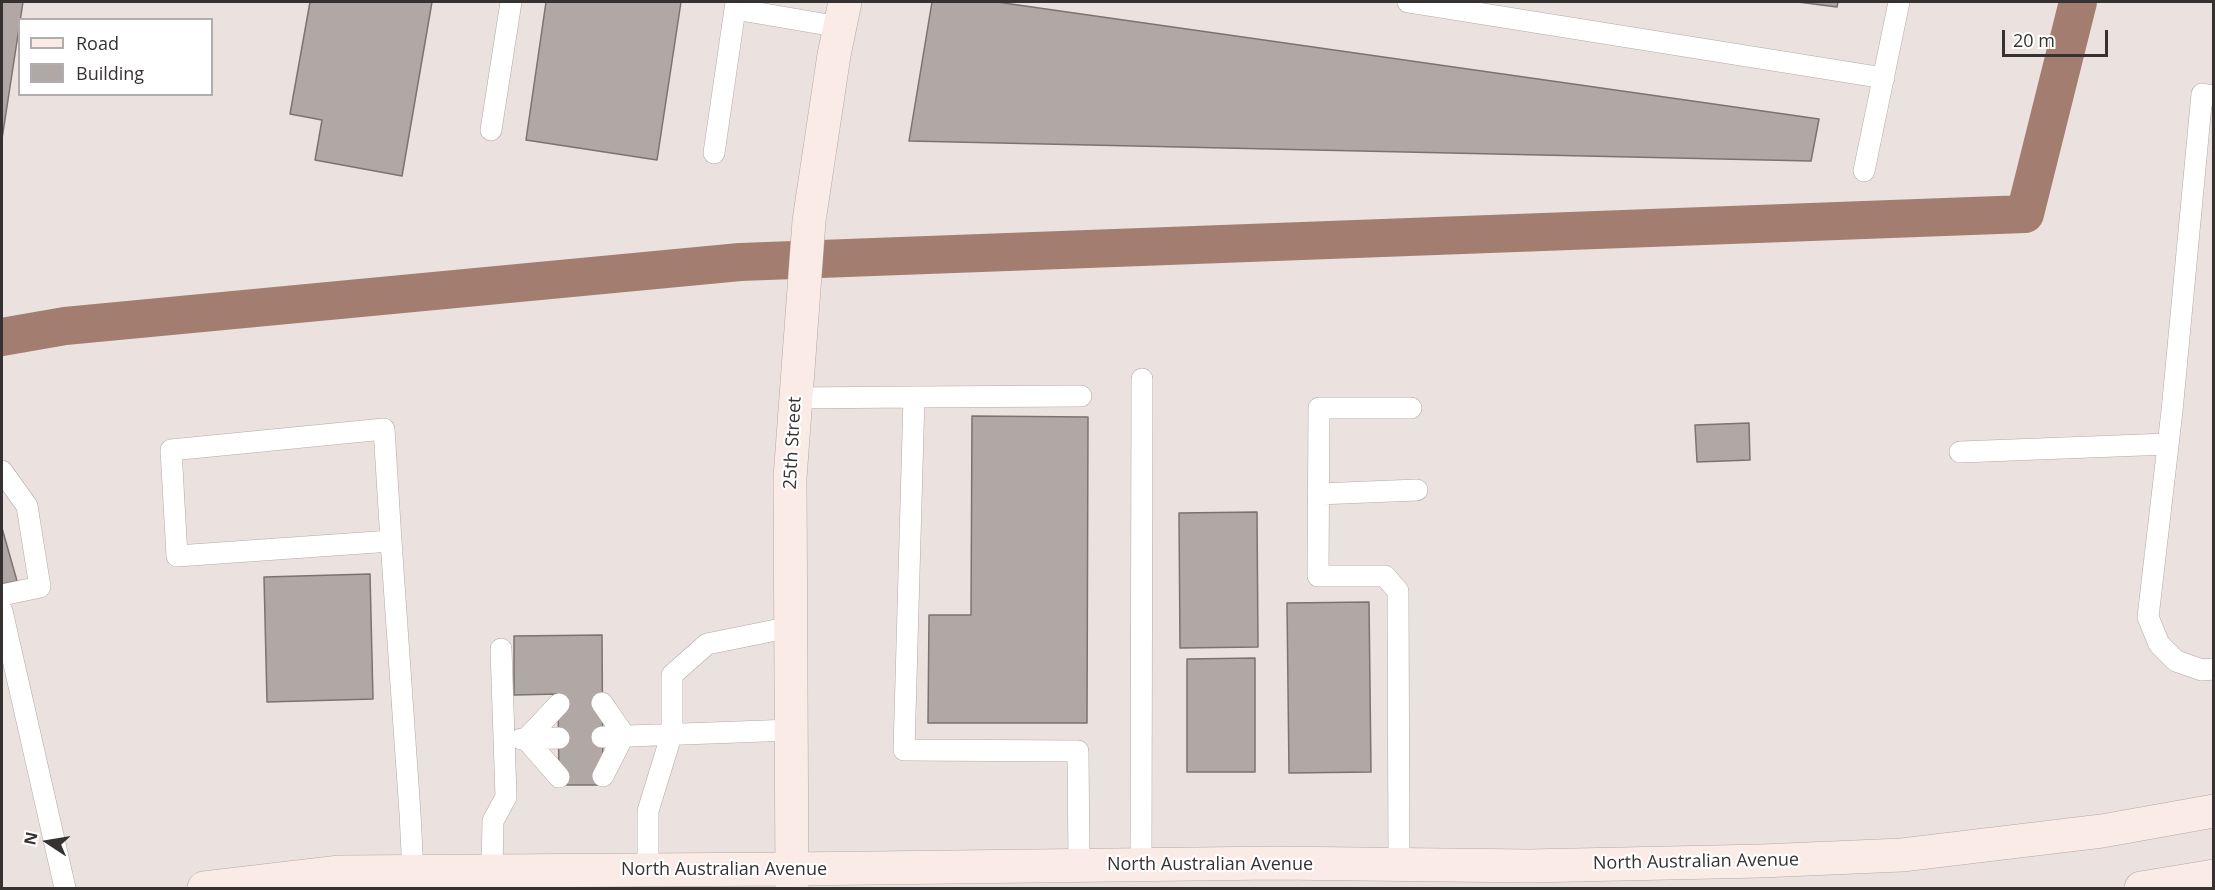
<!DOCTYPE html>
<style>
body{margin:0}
#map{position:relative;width:2215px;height:890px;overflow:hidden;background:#ebe2df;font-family:"Open Sans",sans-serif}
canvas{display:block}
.frame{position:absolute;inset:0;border:3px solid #363231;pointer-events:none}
.legend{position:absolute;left:18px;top:18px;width:195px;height:78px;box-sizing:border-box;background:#fff;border:2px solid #afadad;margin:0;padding:8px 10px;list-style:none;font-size:18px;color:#363231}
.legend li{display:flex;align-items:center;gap:12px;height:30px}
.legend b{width:30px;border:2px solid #afadad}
.north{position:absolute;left:18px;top:812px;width:60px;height:60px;-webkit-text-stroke:4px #fff;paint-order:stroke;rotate:282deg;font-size:16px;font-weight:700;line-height:24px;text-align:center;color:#363231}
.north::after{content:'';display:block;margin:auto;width:21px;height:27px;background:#363231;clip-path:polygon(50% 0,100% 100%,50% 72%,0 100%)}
.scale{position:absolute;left:2002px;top:30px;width:106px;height:27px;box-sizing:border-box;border:3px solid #363231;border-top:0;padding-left:8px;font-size:18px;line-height:21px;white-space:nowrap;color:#363231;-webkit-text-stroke:4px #fff;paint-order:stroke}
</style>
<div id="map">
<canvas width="2215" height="890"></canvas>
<div class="frame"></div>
<ul class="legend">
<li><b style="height:8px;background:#fbebe6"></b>Road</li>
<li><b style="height:16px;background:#b1a8a5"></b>Building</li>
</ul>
<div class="north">N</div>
<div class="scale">20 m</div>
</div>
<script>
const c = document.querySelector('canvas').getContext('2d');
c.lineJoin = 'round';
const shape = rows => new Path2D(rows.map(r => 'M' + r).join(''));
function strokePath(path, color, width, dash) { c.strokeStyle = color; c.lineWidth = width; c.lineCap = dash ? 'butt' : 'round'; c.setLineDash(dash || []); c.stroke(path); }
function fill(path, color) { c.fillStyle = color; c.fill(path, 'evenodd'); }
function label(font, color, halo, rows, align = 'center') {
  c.font = font + ' "Open Sans",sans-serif'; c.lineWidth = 4.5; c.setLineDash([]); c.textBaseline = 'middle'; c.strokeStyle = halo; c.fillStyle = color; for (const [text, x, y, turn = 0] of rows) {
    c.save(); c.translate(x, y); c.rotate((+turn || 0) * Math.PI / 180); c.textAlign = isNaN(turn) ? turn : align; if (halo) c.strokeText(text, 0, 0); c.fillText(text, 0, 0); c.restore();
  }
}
strokePath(shape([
 [2,337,65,326,740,262,2025,214,2078,2]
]), '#a47d71', 38);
const building = shape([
 [2,2,23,2,2,139,2,2],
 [310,2,432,2,402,176,315,160,322,120,290,114,310,2],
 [546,2,681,2,657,160,526,140,546,2],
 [932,2,997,2,1819,119,1811,161,909,141,932,2],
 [1798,2,1838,2,1837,7,1798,2],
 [972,416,1088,417,1087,723,928,723,929,615,971,615,972,416],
 [1749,423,1750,460,1697,462,1695,425,1749,423],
 [1257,512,1258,647,1180,648,1179,513,1257,512],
 [2,528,17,581,2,584,2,528],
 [370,574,373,699,267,702,264,577,370,574],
 [1369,602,1371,772,1289,773,1287,603,1369,602],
 [602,635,603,785,559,785,558,694,514,695,514,636,602,635],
 [1255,658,1255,772,1187,772,1187,659,1255,658]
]);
fill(building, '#b1a8a5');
strokePath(building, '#7c7371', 1.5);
const service = shape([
 [1408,2,1884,78],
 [735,9,840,27],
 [2214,96,2202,94,2172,411,2148,617,2159,644,2176,661,2202,670,2214,669],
 [491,130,511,2],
 [714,153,736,2],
 [1864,171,1899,2],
 [914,397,1081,396],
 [796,398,914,397,904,750,1078,751,1079,866],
 [1960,452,2168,444],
 [2,471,27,506,40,587,2,595],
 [1318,494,1417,490],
 [391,541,177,556,171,450,384,429,391,541,410,813,413,872],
 [2,611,65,888],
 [602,703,624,735,603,776],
 [559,704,526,739,559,777],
 [602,737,792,730],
 [521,739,559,738],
 [1141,865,1142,379],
 [1399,865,1398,591,1385,576,1318,576,1319,408,1411,408],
 [648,870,648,811,672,733,672,675,707,644,791,627],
 [492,871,493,821,506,797,501,649]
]);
const secondary = shape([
 [204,888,340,872,792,869,1276,863,1529,866,1761,861,1902,855,2102,831,2214,811],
 [792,888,790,478,809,221,834,55,845,2],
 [2141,888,2214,876]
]);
strokePath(service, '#b2a9a6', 22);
strokePath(secondary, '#b2a9a6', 34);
strokePath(service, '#fff', 21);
strokePath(secondary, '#fbebe6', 33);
label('18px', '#363231', '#fff', [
 ["25th Street",793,443,-87],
 ["North Australian Avenue",1696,862,-1],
 ["North Australian Avenue",1210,865],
 ["North Australian Avenue",724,870]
]);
</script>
